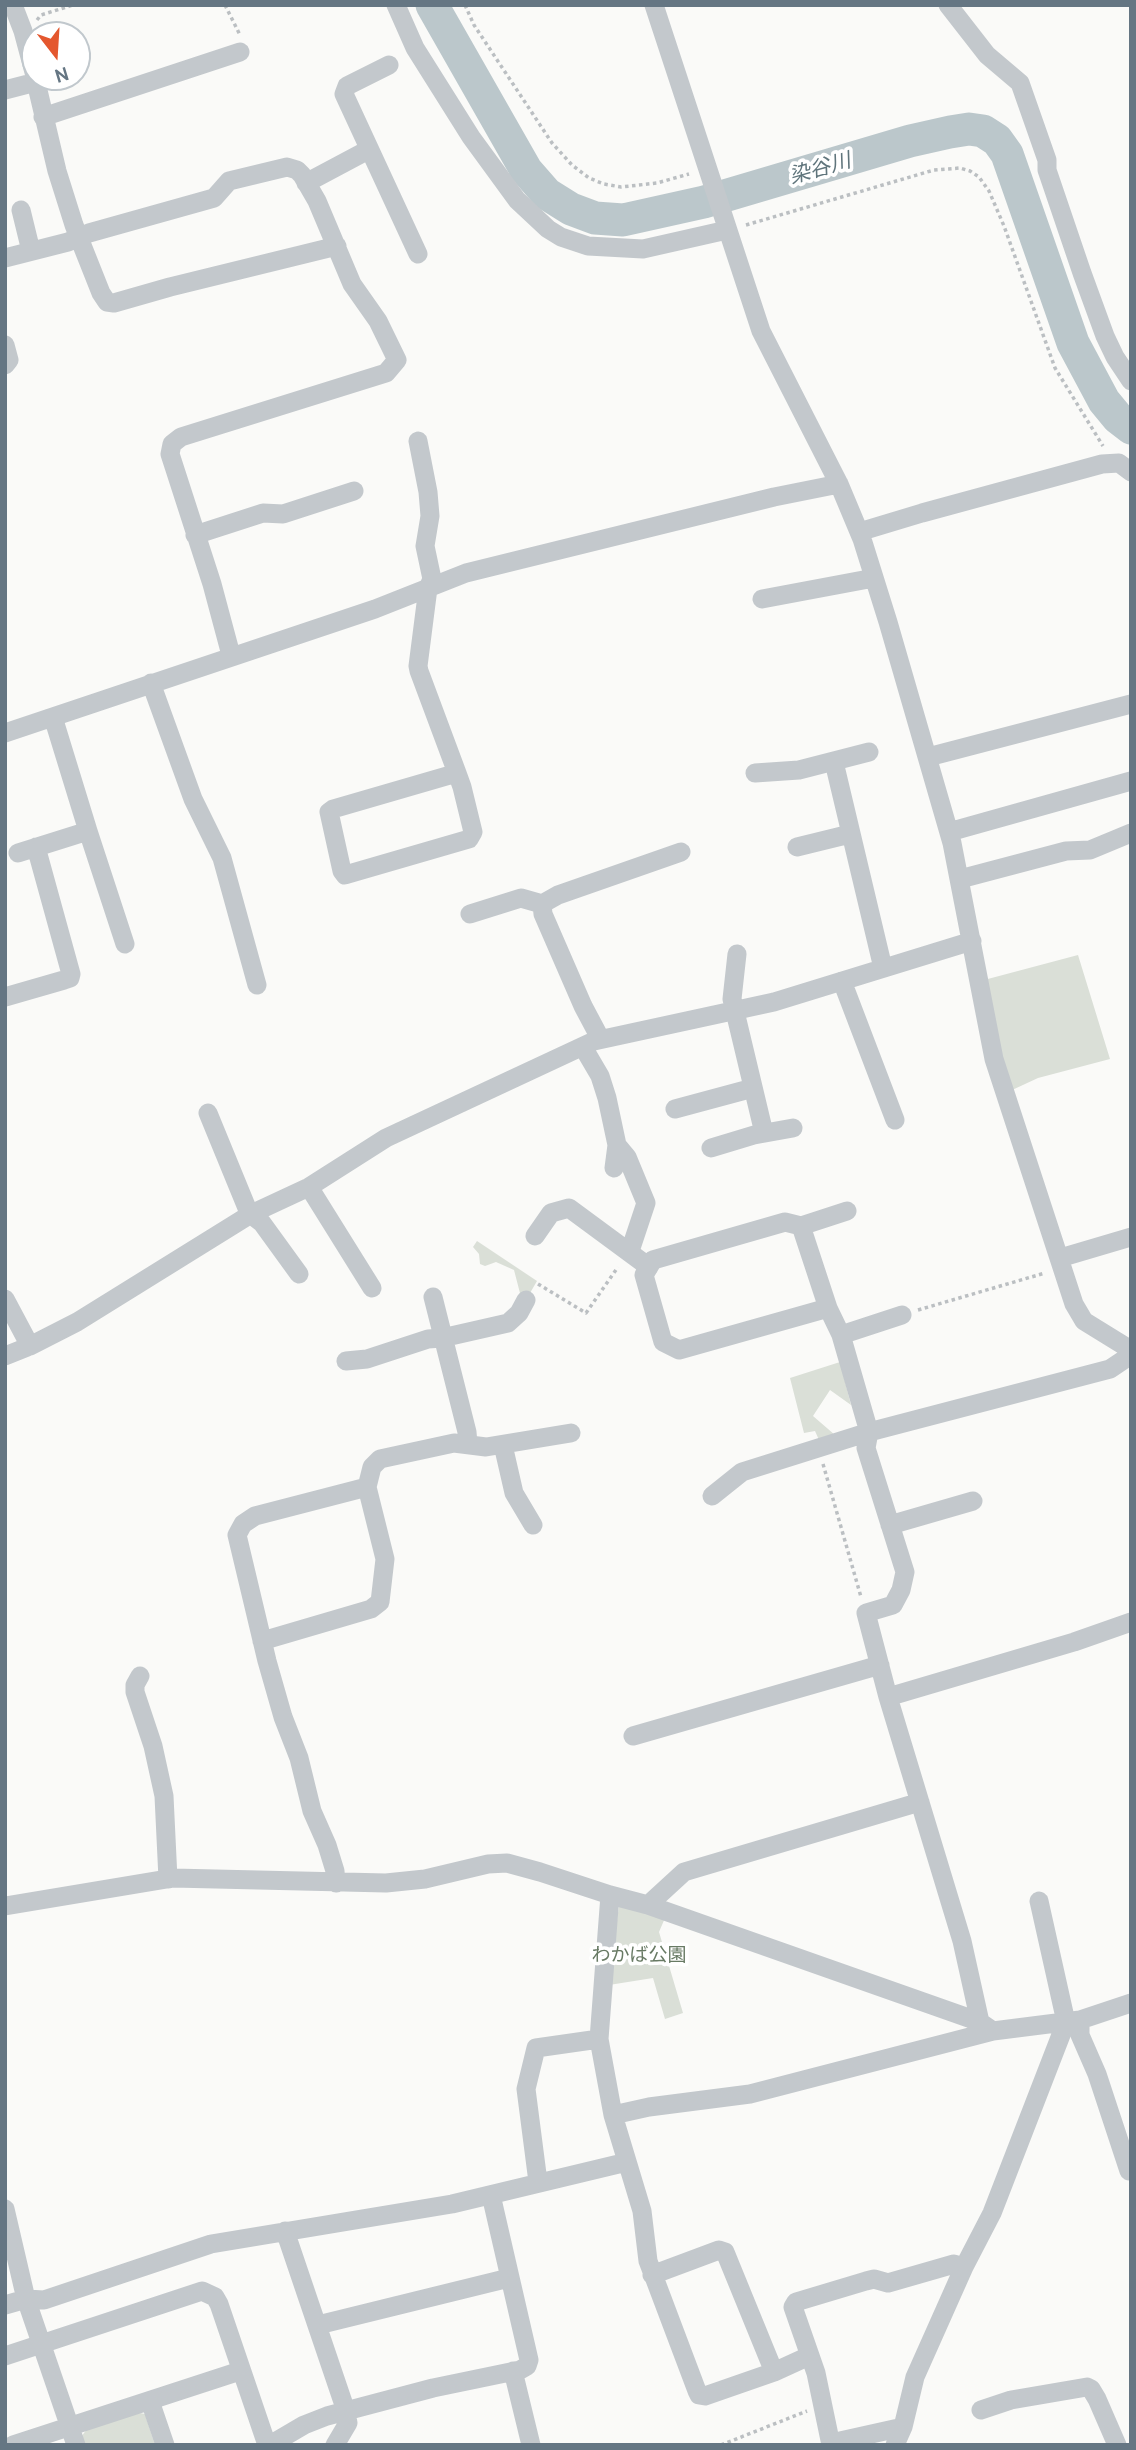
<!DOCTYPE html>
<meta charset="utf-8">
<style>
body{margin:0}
#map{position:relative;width:1136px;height:2450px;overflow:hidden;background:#fafaf8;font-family:Cabin,sans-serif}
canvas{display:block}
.frame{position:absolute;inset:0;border:7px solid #657683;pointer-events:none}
.north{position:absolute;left:21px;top:21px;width:70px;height:70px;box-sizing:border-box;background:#fff;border:2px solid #c1c8cd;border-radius:50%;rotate:163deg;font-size:19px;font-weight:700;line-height:28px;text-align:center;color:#657683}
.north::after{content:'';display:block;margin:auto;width:24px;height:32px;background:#e4572e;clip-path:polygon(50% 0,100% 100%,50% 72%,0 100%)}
</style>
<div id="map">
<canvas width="1136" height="2450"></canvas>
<div class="frame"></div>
<div class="north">N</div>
</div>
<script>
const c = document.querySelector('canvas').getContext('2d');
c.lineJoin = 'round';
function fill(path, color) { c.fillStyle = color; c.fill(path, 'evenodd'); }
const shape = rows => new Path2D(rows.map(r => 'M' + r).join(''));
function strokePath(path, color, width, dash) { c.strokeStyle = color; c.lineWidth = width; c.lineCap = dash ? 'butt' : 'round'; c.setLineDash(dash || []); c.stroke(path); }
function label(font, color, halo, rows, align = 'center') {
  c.font = font + ' Cabin,"Noto Sans JP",sans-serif'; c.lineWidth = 7; c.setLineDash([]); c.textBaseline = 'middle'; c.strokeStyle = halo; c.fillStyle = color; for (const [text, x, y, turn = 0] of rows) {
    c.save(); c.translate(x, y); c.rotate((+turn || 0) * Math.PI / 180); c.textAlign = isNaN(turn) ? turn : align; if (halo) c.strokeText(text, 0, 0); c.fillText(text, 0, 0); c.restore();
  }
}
fill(shape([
 [1078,955,1110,1059,1038,1078,1010,1091,984,980],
 [477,1241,537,1281,526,1300,521,1297,514,1270,496,1262,485,1266,480,1264,479,1254,473,1247],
 [840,1362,851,1405,830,1390,813,1416,835,1435,819,1440,815,1431,804,1433,790,1378],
 [619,1905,665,1918,659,1932,683,2013,665,2019,653,1978,609,1985],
 [140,2413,145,2414,155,2445,83,2445,81,2437,87,2429]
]), '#dadfd7');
strokePath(shape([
 [432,5,526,170,547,194,571,209,595,218,623,220,704,202,910,141,950,132,969,129,983,131,997,140,1007,154,1073,343,1104,401,1118,418,1131,428]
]), '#bbc7cb', 33);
strokePath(shape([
 [225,5,240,35],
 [465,5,474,25,552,143,572,165,589,178,604,184,621,187,657,183,689,174],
 [37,20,41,15,73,5],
 [746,225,934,170,960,168,970,171,979,177,989,191,1004,226,1055,368,1103,446],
 [538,1284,586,1313,618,1267],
 [918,1310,1045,1273],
 [823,1464,861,1597],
 [721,2445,807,2411]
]), '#bbbfc2', 3.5, [3.5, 3.5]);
strokePath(shape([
 [13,5,23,31,35,76],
 [396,5,415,48,471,137,517,200,548,229,561,237,588,246,643,249,727,230],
 [654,5,761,331,839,484,862,539,888,622,952,843,994,1059,1074,1304,1084,1321,1131,1350],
 [948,5,987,55,1020,83,1047,160,1047,170,1082,273,1105,336,1115,357,1131,381],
 [389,65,347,86,344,94,418,254],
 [5,90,36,82,57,171,74,225,101,293,107,302,114,303,170,287,337,246],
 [43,117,240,52],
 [306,183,368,150],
 [21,210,31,251],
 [5,258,68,242,89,233,214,198,229,181,287,167,297,170,302,175,317,201,352,284,378,321,397,360,386,373,181,437,172,444,170,454,212,584,231,655],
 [5,345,9,360,5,365],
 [418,441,428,492,430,516,425,546,432,579,428,588,418,666,419,671,457,773,462,787,473,832,469,839,345,875,342,871,329,812,333,809,457,773],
 [859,532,922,513,1102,464,1119,463,1131,472],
 [195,535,263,513,283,514,354,491],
 [762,599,874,578],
 [151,683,193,799,222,858,257,985],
 [53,717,88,831,125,944],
 [5,733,375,609,466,573,774,497,839,484],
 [928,757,1131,704],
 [834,762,883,968],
 [755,773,799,770,869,752],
 [949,832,1131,781],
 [797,847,850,834],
 [18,853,88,831],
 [960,879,1066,851,1090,850,1131,833],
 [470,914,521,898,542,904],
 [737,954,732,999,764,1133],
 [842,981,895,1120],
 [5,997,64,980,70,978,71,974,36,847],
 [600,1038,583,1006,543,914,542,904,558,895,681,852],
 [583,1047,600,1076,607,1098,617,1145,614,1168],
 [675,1109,753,1088],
 [208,1113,249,1213,262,1223,299,1274],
 [617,1145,627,1157,646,1203,630,1251],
 [711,1148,754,1135,793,1128],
 [309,1187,372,1288],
 [801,1226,847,1211],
 [535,1236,551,1213,569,1208,649,1267],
 [1060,1258,1131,1237],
 [433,1297,467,1432,468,1444],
 [5,1299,30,1346],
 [828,1308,679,1350,663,1342,644,1275,653,1260,785,1222,801,1226,828,1308,841,1335,869,1432,866,1448,905,1572,901,1590,893,1605,866,1613,888,1697],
 [841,1335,902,1315],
 [5,1356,30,1346,77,1322,251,1214,309,1187,386,1138,594,1041,774,1002,972,941],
 [346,1361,367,1359,428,1339,442,1338,508,1323,519,1313,526,1300],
 [503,1445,514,1493,533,1525],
 [712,1496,742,1472,869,1432,1110,1369,1131,1355],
 [890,1525,973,1501],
 [262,1641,371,1609,380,1602,385,1559,367,1487,372,1467,380,1459,454,1443,486,1447,571,1433],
 [140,1676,135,1685,135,1692,153,1746,164,1796,168,1879],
 [633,1736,880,1665],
 [336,1883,335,1871,327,1845,312,1811,299,1758,283,1717,267,1661,237,1535,243,1524,255,1516,367,1487],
 [610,1895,599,2039,613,2115,642,2211,648,2261,697,2391,699,2395,705,2396,774,2372,809,2356],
 [648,1905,684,1872,920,1802],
 [5,1906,173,1878,386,1883,425,1879,488,1864,507,1863,540,1872,610,1895,648,1905,980,2022,993,2031,1080,2020,1131,2003],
 [1080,2020,1080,2035,1097,2074,1129,2171],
 [980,2022,962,1941,888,1697,1074,1642,1131,1622],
 [613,2115,649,2107,750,2094,993,2031],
 [538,2182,526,2089,536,2048,599,2039],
 [5,2209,26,2299,76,2445],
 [285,2231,346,2411,348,2423,335,2445],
 [652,2275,719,2250,725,2252,774,2372],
 [5,2305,26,2299,44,2300,211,2244,452,2204,627,2162],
 [318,2325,509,2278],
 [5,2356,202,2291,215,2297,219,2304,267,2445],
 [513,2371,531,2445],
 [150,2401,165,2445],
 [981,2410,1011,2400,1087,2387,1091,2389,1097,2399,1117,2445],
 [831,2443,903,2427],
 [13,2445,240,2371],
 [270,2445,304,2425,327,2416,433,2388,520,2370,527,2366,529,2360,491,2195],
 [831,2445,816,2373,793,2307,796,2302,866,2281,874,2279,888,2283,954,2264,964,2267],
 [895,2445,903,2427,915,2377,964,2267,992,2213,1066,2022,1039,1901]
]), '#c3c8cc', 19);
label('19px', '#687a64', '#fff', [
 ["わかば公園",639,1955]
]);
label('italic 21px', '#60757c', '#fff', [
 ["染谷川",820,169,-16]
]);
</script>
